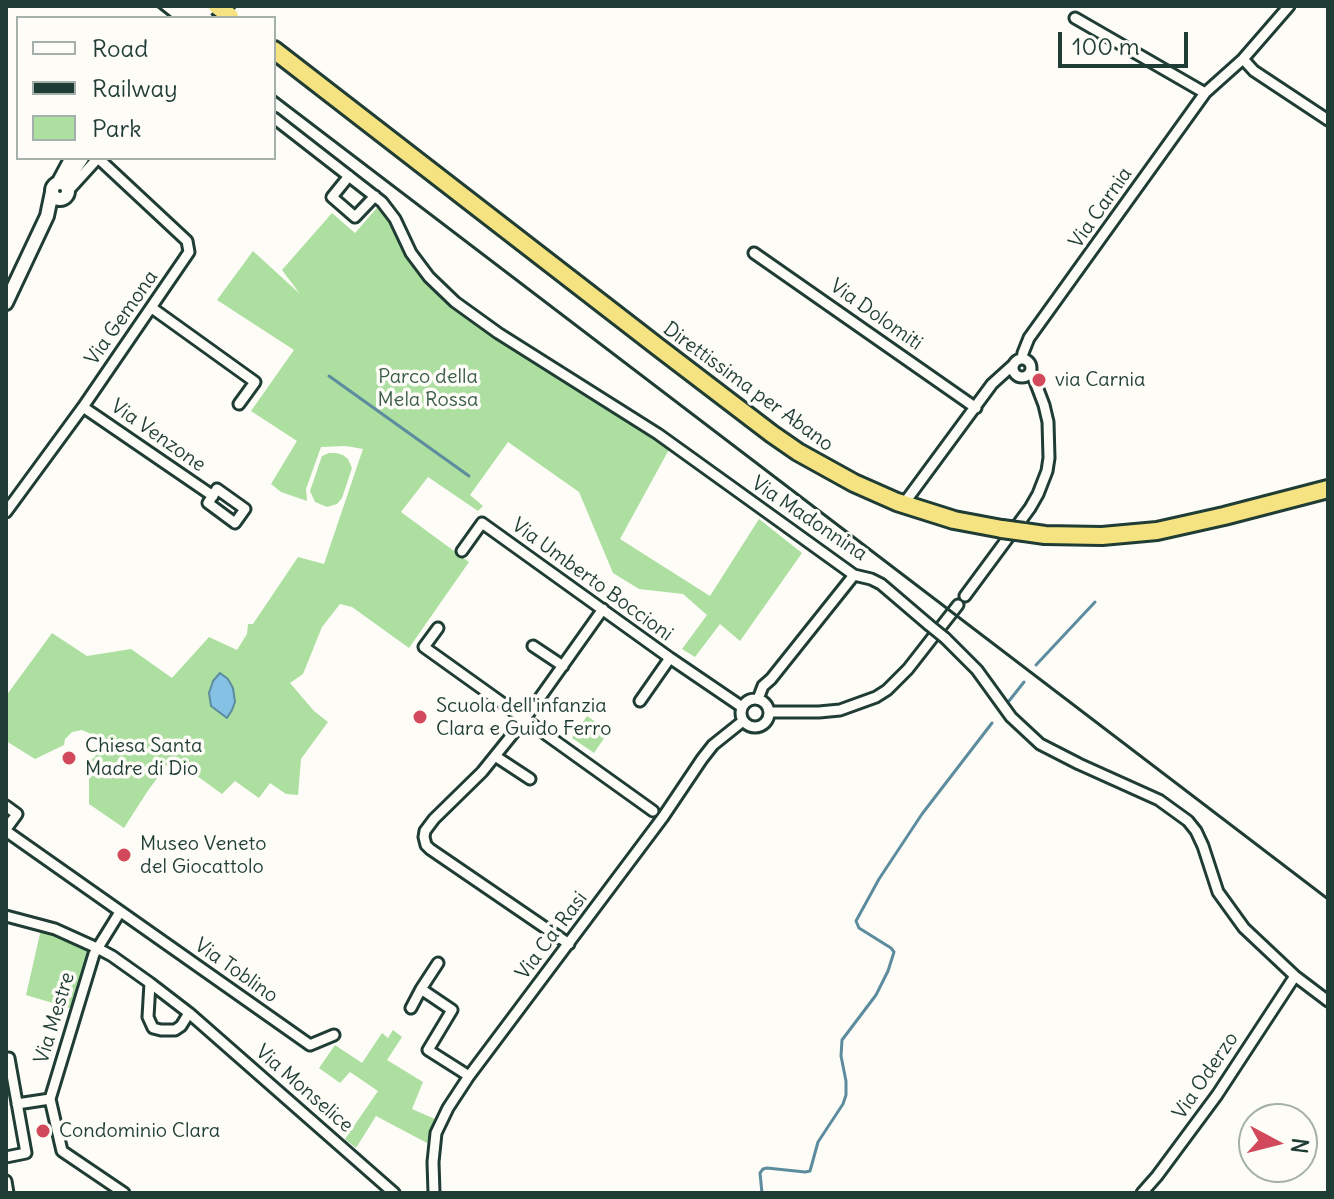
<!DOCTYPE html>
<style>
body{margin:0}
#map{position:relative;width:1334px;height:1199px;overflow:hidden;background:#fdfcf7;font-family:Delius,sans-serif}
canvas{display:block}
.frame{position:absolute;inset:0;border:8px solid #1f3d34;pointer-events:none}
.legend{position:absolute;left:16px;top:16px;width:260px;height:144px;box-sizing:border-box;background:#fdfcf7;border:2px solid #a4b0a9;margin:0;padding:10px 14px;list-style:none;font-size:24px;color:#1f3d34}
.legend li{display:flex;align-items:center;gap:16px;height:40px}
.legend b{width:40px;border:2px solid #a4b0a9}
.north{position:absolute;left:1238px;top:1103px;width:80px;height:80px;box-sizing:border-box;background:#fdfcf7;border:2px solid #a4b0a9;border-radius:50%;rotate:97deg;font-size:22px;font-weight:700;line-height:32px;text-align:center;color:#1f3d34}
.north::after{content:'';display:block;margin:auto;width:28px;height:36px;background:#d1495b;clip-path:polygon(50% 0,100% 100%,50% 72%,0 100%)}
.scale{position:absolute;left:1058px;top:32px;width:130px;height:36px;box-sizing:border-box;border:4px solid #1f3d34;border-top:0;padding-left:10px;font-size:24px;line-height:28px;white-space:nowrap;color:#1f3d34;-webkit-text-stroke:6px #fdfcf7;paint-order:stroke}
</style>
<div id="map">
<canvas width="1334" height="1199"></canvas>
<div class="frame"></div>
<ul class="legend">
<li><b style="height:10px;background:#fdfcf7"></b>Road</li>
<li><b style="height:10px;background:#1f3d34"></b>Railway</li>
<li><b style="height:22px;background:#addfa0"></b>Park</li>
</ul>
<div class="north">N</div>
<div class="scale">100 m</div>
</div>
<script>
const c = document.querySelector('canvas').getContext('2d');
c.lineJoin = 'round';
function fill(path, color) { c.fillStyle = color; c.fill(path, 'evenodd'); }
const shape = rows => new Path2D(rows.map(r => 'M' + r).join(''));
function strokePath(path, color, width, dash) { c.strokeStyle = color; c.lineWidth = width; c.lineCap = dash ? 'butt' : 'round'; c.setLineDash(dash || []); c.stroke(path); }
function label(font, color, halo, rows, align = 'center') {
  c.font = font + ' Delius,sans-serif'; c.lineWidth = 7; c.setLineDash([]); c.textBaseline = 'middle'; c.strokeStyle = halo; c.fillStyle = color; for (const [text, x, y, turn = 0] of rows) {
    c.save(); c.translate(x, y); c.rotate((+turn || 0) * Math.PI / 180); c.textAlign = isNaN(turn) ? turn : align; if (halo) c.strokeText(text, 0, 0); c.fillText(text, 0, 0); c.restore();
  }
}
fill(shape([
 [382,202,411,253,444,292,672,444,620,539,710,596,759,519,802,553,740,641,720,624,695,657,682,649,707,615,683,594,639,589,613,573,579,492,508,442,470,495,483,506,478,511,428,477,401,512,469,562,409,648,352,607,340,604,322,627,303,674,290,683,314,711,328,722,301,759,298,795,286,794,270,783,259,798,235,781,222,794,172,758,147,792,124,828,89,804,89,761,95,757,98,748,97,742,91,734,82,730,72,732,65,739,64,745,35,759,6,741,6,696,52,633,87,656,131,649,172,678,209,637,237,650,247,634,248,624,253,624,298,557,324,564,363,449,346,446,321,447,306,489,307,501,281,492,271,484,297,441,251,411,294,350,217,300,253,251,300,294,282,270,332,213,355,233],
 [329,453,336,453,343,455,348,459,352,468,342,498,337,504,327,507,315,502,310,491,322,456],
 [587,716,609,731,594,753,572,738],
 [42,925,97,948,76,1010,26,995],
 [393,1030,402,1037,387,1060,423,1082,412,1109,435,1119,427,1143,376,1116,356,1148,345,1139,378,1091,350,1072,340,1083,319,1068,335,1045,362,1063,382,1033,388,1038]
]), '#addfa0');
const water = shape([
 [220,673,228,679,233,688,235,702,232,710,227,718,211,706,209,693,213,681,220,673]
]);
fill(water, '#84c1e4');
strokePath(water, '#5c8c9e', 2);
strokePath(shape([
 [329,376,469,476],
 [1036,665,1095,602],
 [1009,701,1024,682],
 [762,1193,760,1173,763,1169,767,1168,805,1172,810,1171,818,1142,843,1104,846,1095,846,1081,841,1056,842,1040,876,995,888,971,894,952,891,948,859,928,856,921,879,879,922,814,992,723]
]), '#5c8c9e', 3);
const street = shape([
 [1075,18,1205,93],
 [1243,59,1254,71,1328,120],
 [274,118,382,202,395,219,411,253,429,277,455,302,498,333,658,434,854,575,871,579,881,584,929,625],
 [349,176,332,197,355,217,375,196],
 [56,184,70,158],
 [68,191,98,158],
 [754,253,976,408],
 [152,308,255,382,239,404],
 '1013 368a9 9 0 1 1 18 0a9 9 0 1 1-18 0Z',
 [1022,359,1023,353,1029,338,1205,93,1243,59,1289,6],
 [83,407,213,496],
 [217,489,245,509,235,523,208,503,217,489],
 [908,498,992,384,1013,365],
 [6,512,83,407,189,252,187,241,98,158],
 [462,551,482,523,670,658,742,707],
 [965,596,1030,508,1038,494,1047,471,1049,458,1048,422,1044,405,1031,371],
 [438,628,424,647,653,811],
 [945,638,977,670,1011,717,1040,744,1079,764,1159,800,1188,821,1196,831,1203,846,1218,892,1244,928,1295,976,1328,1001],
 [533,646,563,666],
 [758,699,763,686,771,679,854,575],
 '741 713a14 14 0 1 1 28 0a14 14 0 1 1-28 0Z',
 [640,701,670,658],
 [769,712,819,712,840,710,876,697,887,690,908,669,958,605],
 [495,756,530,779],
 [6,806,17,814,6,829],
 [6,831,310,1045,334,1035],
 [120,912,94,954,50,1099,62,1151,124,1193],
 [6,916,55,929,97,948,112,956,150,983,189,1013,394,1193],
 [569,944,430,849,426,845,424,837,425,831,434,819,482,772,524,720,603,609],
 [438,963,421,989,452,1010,428,1050,469,1076],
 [150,983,148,1017,153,1028,161,1030,175,1030,181,1026,189,1013],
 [411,1008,421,989],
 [6,1059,9,1058,26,1153,6,1157],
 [17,1104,50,1099],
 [6,1181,8,1193],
 [434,1193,433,1162,436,1133,448,1108,469,1076,663,817,702,759,713,745,743,721],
 [1142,1193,1157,1176,1217,1095,1295,976]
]);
const secondary = shape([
 '52 191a8 8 0 1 1 16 0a8 8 0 1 1-16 0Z',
 [64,184,82,158],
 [6,303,47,216,52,192]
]);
const highway = shape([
 [274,50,658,347,772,434,798,452,854,483,897,502,954,520,1002,529],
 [1024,532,1045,535,1102,536,1157,531,1224,516,1328,489]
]);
strokePath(street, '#1f3d34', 15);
strokePath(secondary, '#1f3d34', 18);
strokePath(highway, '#1f3d34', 22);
strokePath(street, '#fdfcf7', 9);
strokePath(secondary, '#fdfcf7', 12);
strokePath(highway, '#f5e382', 16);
strokePath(shape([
 [157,6,172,18],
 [274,95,1328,899]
]), '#1f3d34', 3);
const streetBridge = shape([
 [929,625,945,638]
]);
const highwayBridge = shape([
 [217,6,230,16],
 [1002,529,1024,532]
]);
strokePath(streetBridge, '#1f3d34', 15, []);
strokePath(highwayBridge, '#1f3d34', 22, []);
strokePath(streetBridge, '#fdfcf7', 9);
strokePath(highwayBridge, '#f5e382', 16);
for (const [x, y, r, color] of [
 [1039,380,8,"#d1495b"],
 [420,717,8,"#d1495b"],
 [69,758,8,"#d1495b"],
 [124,855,8,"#d1495b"],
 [43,1131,8,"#d1495b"]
]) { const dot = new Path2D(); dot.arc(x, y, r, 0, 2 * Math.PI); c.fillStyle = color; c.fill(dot); strokePath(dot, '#fdfcf7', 3); }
label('20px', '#1f3d34', '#fdfcf7', [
 ["Via Carnia",1101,208,-55],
 ["Via Dolomiti",876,315,35],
 ["Via Gemona",122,318,-55],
 ["Direttissima per Abano",748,387,36],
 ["Via Venzone",158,436,35],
 ["Via Madonnina",809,519,34],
 ["Via Umberto Boccioni",592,580,36],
 ["Via Ca' Rasi",552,936,-53],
 ["Via Toblino",236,971,35],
 ["Via Mestre",55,1018,-73],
 ["Via Oderzo",1206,1076,-56],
 ["Via Monselice",304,1089,41]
]);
label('20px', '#3b5d4a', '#fdfcf7', [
 ["Parco della",428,377],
 ["Mela Rossa",428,400]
]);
label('20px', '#1f3d34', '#fdfcf7', [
 ["via Carnia",1055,380],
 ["Scuola dell'infanzia",436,706],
 ["Clara e Guido Ferro",436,729],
 ["Chiesa Santa",85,746],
 ["Madre di Dio",85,769],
 ["Museo Veneto",140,844],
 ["del Giocattolo",140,867],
 ["Condominio Clara",59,1131]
], 'left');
</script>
